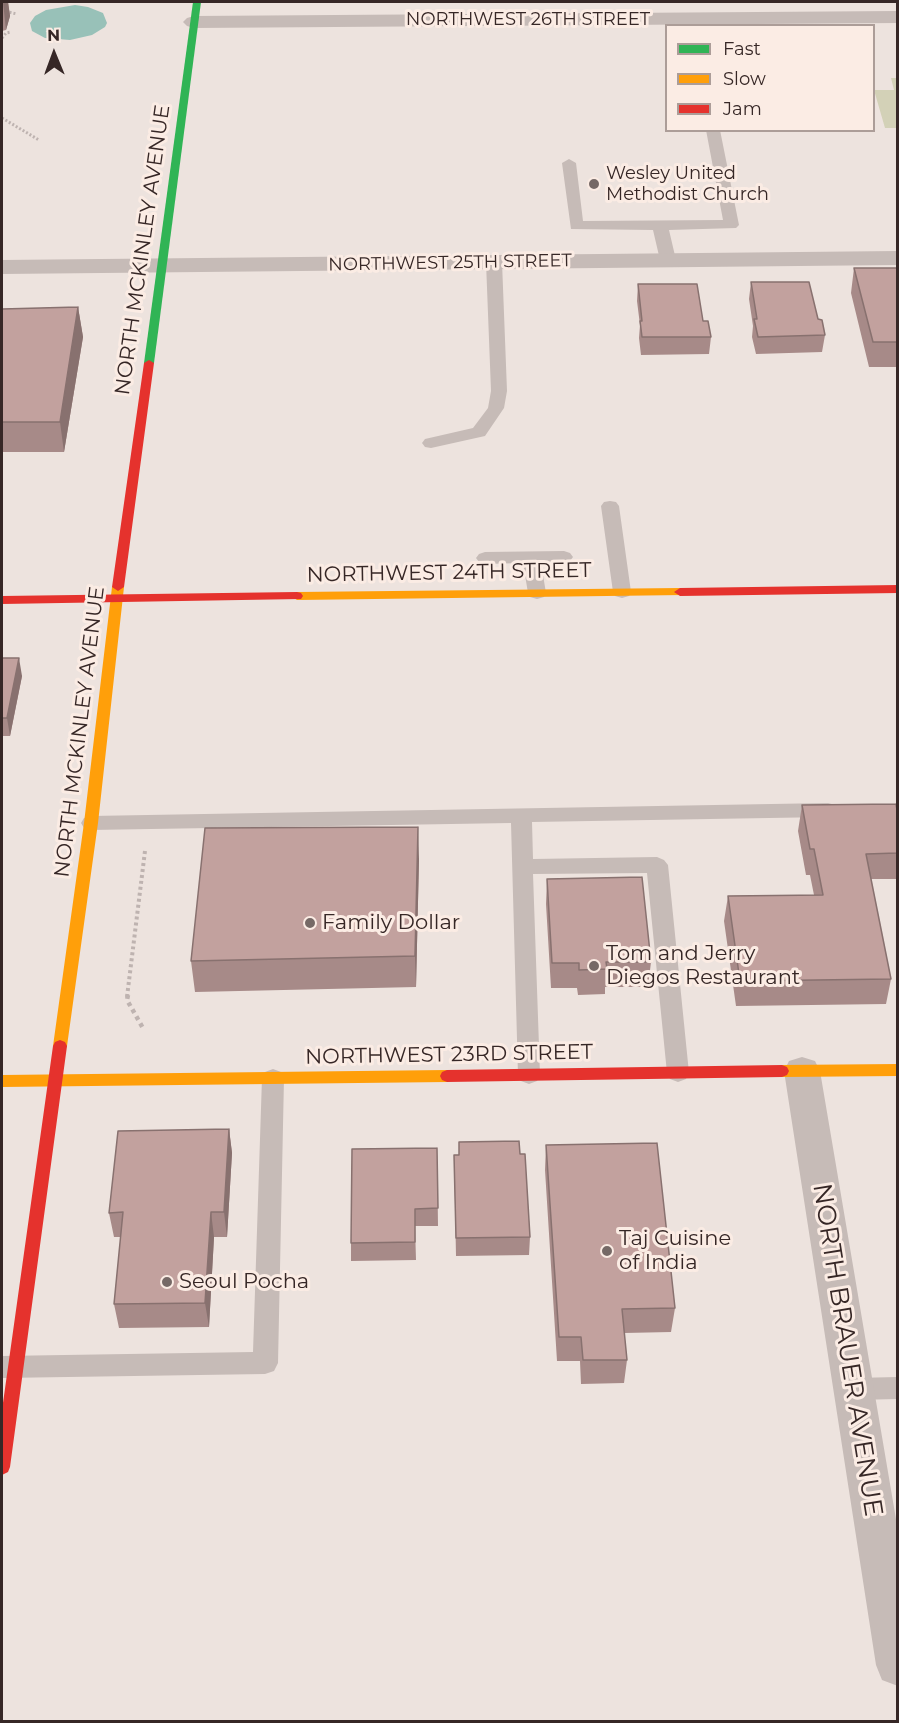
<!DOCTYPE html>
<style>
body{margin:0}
#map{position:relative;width:899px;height:1723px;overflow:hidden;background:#ede3de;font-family:Montserrat,sans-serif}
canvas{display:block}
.frame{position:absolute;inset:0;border:3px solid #362726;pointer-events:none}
.legend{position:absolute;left:665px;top:24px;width:210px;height:108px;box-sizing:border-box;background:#fbece4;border:2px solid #ac9d98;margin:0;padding:8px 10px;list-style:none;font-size:18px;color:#362726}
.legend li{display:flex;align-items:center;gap:12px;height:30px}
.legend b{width:30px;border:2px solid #ac9d98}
.north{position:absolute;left:24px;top:24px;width:60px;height:60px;-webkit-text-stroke:4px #fbece4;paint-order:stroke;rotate:359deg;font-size:16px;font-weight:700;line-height:24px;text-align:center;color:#362726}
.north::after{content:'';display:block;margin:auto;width:21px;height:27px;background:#362726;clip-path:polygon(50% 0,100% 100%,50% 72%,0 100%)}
</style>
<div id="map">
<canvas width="899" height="1723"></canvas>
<div class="frame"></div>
<ul class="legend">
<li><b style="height:8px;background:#30b455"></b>Fast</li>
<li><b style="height:8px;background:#ff9f0a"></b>Slow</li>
<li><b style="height:8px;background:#e5322d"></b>Jam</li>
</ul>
<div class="north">N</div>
</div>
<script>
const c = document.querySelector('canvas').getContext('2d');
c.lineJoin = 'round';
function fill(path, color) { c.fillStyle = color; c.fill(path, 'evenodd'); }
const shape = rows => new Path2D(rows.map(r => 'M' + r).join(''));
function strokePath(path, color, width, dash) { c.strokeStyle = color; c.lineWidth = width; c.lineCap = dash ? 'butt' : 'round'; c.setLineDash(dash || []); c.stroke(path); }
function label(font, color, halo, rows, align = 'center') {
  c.font = font + ' Montserrat,sans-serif'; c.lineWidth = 6; c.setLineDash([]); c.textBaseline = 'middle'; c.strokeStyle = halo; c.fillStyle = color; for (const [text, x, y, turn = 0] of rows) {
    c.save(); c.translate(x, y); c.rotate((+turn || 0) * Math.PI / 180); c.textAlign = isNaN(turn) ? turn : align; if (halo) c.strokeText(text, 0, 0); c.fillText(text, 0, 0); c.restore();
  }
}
fill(shape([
 [891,78,897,78,897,128,885,128,874,90,894,90]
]), '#d3d1b7');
fill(shape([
 [75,5,88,7,103,13,107,23,105,27,92,35,70,40,45,38,32,31,30,23,35,16,46,10]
]), '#98c1b8');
strokePath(shape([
 [5,2,8,12,17,14],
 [2,38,6,33,11,32],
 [2,118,39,140]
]), '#beb3b0', 3, [2, 2]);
strokePath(shape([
 [127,997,145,851]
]), '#beb3b0', 4, [3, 3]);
strokePath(shape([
 [128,995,127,1000,144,1030]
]), '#beb3b0', 4.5, [4, 4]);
fill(shape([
 [706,130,720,130,739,225,736,228,669,230,676,260,668,265,660,260,653,230,571,229,562,163,569,159,576,163,583,221,723,220,706,130],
 [494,257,502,262,507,391,504,408,485,436,431,448,425,447,422,443,425,439,473,428,488,408,491,391,486,262,494,257],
 [610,501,616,502,619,506,631,592,629,596,622,598,615,596,613,592,601,506,604,502,610,501],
 [564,551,570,553,573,557,570,561,541,563,546,593,544,597,537,599,530,597,528,593,523,563,485,564,479,562,476,558,479,554,485,552,564,551],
 [828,803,835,805,838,810,835,815,828,817,532,822,533,859,657,857,664,860,668,865,689,1073,686,1079,678,1082,670,1079,667,1073,647,873,533,874,540,1075,537,1081,529,1084,521,1081,518,1075,511,823,91,830,84,828,81,823,84,818,91,816,828,803],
 [273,1069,281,1072,284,1078,278,1363,274,1371,265,1374,2,1378,2,1356,253,1352,262,1078,265,1072,273,1069],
 [898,1377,898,1399,854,1400,845,1397,841,1389,845,1381,854,1378,898,1377]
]), '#c6bbb7');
fill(shape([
 [898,11,898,23,194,28,187,26,183,22,187,18,194,16,898,11],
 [898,251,898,265,2,274,2,260,898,251],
 [802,1057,815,1061,820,1071,898,1531,898,1686,882,1680,876,1665,784,1071,789,1061,802,1057]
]), '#c6bbb7');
fill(shape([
 [193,2,201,2,154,363,149,366,144,363,193,2]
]), '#30b455');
fill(shape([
 [118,583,124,587,98,823,67,1046,65,1050,60,1052,55,1050,53,1046,84,823,112,587,118,583],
 [680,588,684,589,686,592,684,595,297,600,291,596,297,592,680,588],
 [898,1064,898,1076,782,1077,777,1075,775,1071,777,1067,782,1065,898,1064],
 [447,1070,452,1072,454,1076,452,1080,447,1082,2,1087,2,1075,447,1070]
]), '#ff9f0a');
fill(shape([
 [149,360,154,363,124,587,118,591,112,587,144,363,149,360],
 [898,585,898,593,680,596,674,592,680,588,898,585],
 [297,592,301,593,303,596,301,599,2,604,2,596,297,592],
 [60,1040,65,1042,67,1046,10,1467,8,1472,2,1475,2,1410,53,1046,55,1042,60,1040],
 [782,1065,787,1067,789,1071,787,1075,782,1077,447,1082,442,1080,440,1076,442,1072,447,1070,782,1065]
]), '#e5322d');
fill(shape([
 [2,2,8,2,10,16,6,30,2,31],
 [854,268,897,268,897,367,869,367,851,293],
 [751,282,818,319,825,335,822,352,756,354,752,337,753,326,749,299],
 [638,284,703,321,711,337,709,354,641,355,639,338,640,325,637,301],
 [78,307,83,337,64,452,2,452,2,309],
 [2,658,22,676,10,736,2,736],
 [802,805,897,810,897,879,871,879,891,979,886,1004,736,1006,724,921,728,896,814,895,810,875,806,875,798,831],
 [419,859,416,987,195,992,191,961],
 [547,879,651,962,648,987,605,987,605,994,578,995,577,988,551,988,546,904],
 [229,1129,232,1153,227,1237,214,1237,209,1327,119,1328,114,1304,121,1237,114,1237,109,1213],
 [546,1145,675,1308,671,1332,624,1333,627,1360,624,1383,581,1384,580,1361,557,1361,545,1170],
 [437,1148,438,1226,415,1226,416,1260,351,1261,351,1243],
 [520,1154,530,1237,529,1255,456,1256,454,1155]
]), '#a78a88');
fill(shape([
 [3,2,8,2,10,16,6,30],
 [78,307,83,337,64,452,60,422],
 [19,658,22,676,10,736,7,718],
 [418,827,419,859,416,987,415,956],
 [229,1129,232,1153,227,1237,224,1212],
 [211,1212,214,1237,209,1327,205,1303]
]), '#88716f');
const building = shape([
 [854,268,897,268,897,342,873,342,854,268],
 [751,282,809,282,818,319,822,320,825,335,758,337,754,319,757,319,751,282],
 [638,284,697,284,703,321,708,321,711,337,642,337,640,321,642,321,638,284],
 [78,307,60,422,2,422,2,309,78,307],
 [2,658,19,658,7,718,2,718,2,658],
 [896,804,897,810,897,853,866,854,891,979,740,981,728,896,823,895,814,849,810,849,802,805,896,804],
 [418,827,415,956,191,961,205,828,418,827],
 [642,877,651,962,606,962,607,969,579,970,579,963,552,963,547,879,642,877],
 [229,1129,224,1212,211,1212,205,1303,114,1304,123,1212,109,1213,118,1131,229,1129],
 [519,1141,520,1154,525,1154,530,1237,456,1238,454,1155,459,1155,459,1142,519,1141],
 [657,1143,675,1308,622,1309,627,1360,583,1360,581,1337,559,1337,546,1145,657,1143],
 [437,1148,438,1208,415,1209,415,1242,351,1243,352,1149,437,1148]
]);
fill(building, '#c2a19e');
strokePath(building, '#88716f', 1.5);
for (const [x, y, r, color] of [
 [594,184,6,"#766966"],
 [310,923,6,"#766966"],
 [594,966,6,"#766966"],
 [607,1251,6,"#766966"],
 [167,1282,6,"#766966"]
]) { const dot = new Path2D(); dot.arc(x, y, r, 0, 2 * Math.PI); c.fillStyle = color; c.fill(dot); strokePath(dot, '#fbece4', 2); }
label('18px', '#362726', '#fbece4', [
 ["NORTHWEST 26TH STREET",528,20],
 ["NORTHWEST 25TH STREET",450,263,-1]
]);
label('18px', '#362726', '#fbece4', [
 ["Wesley United",606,174],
 ["Methodist Church",606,195]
], 'left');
label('21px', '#362726', '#fbece4', [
 ["NORTH MCKINLEY AVENUE",143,250,-82],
 ["NORTHWEST 24TH STREET",449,573,-1],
 ["NORTH MCKINLEY AVENUE",80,732,-83],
 ["NORTHWEST 23RD STREET",449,1055,-1]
]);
label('21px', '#362726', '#fbece4', [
 ["Family Dollar",322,923],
 ["Tom and Jerry",606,954],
 ["Diegos Restaurant",606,978],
 ["Taj Cuisine",619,1239],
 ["of India",619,1263],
 ["Seoul Pocha",179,1282]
], 'left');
label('26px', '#362726', '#fbece4', [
 ["NORTH BRAUER AVENUE",847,1350,81]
]);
</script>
